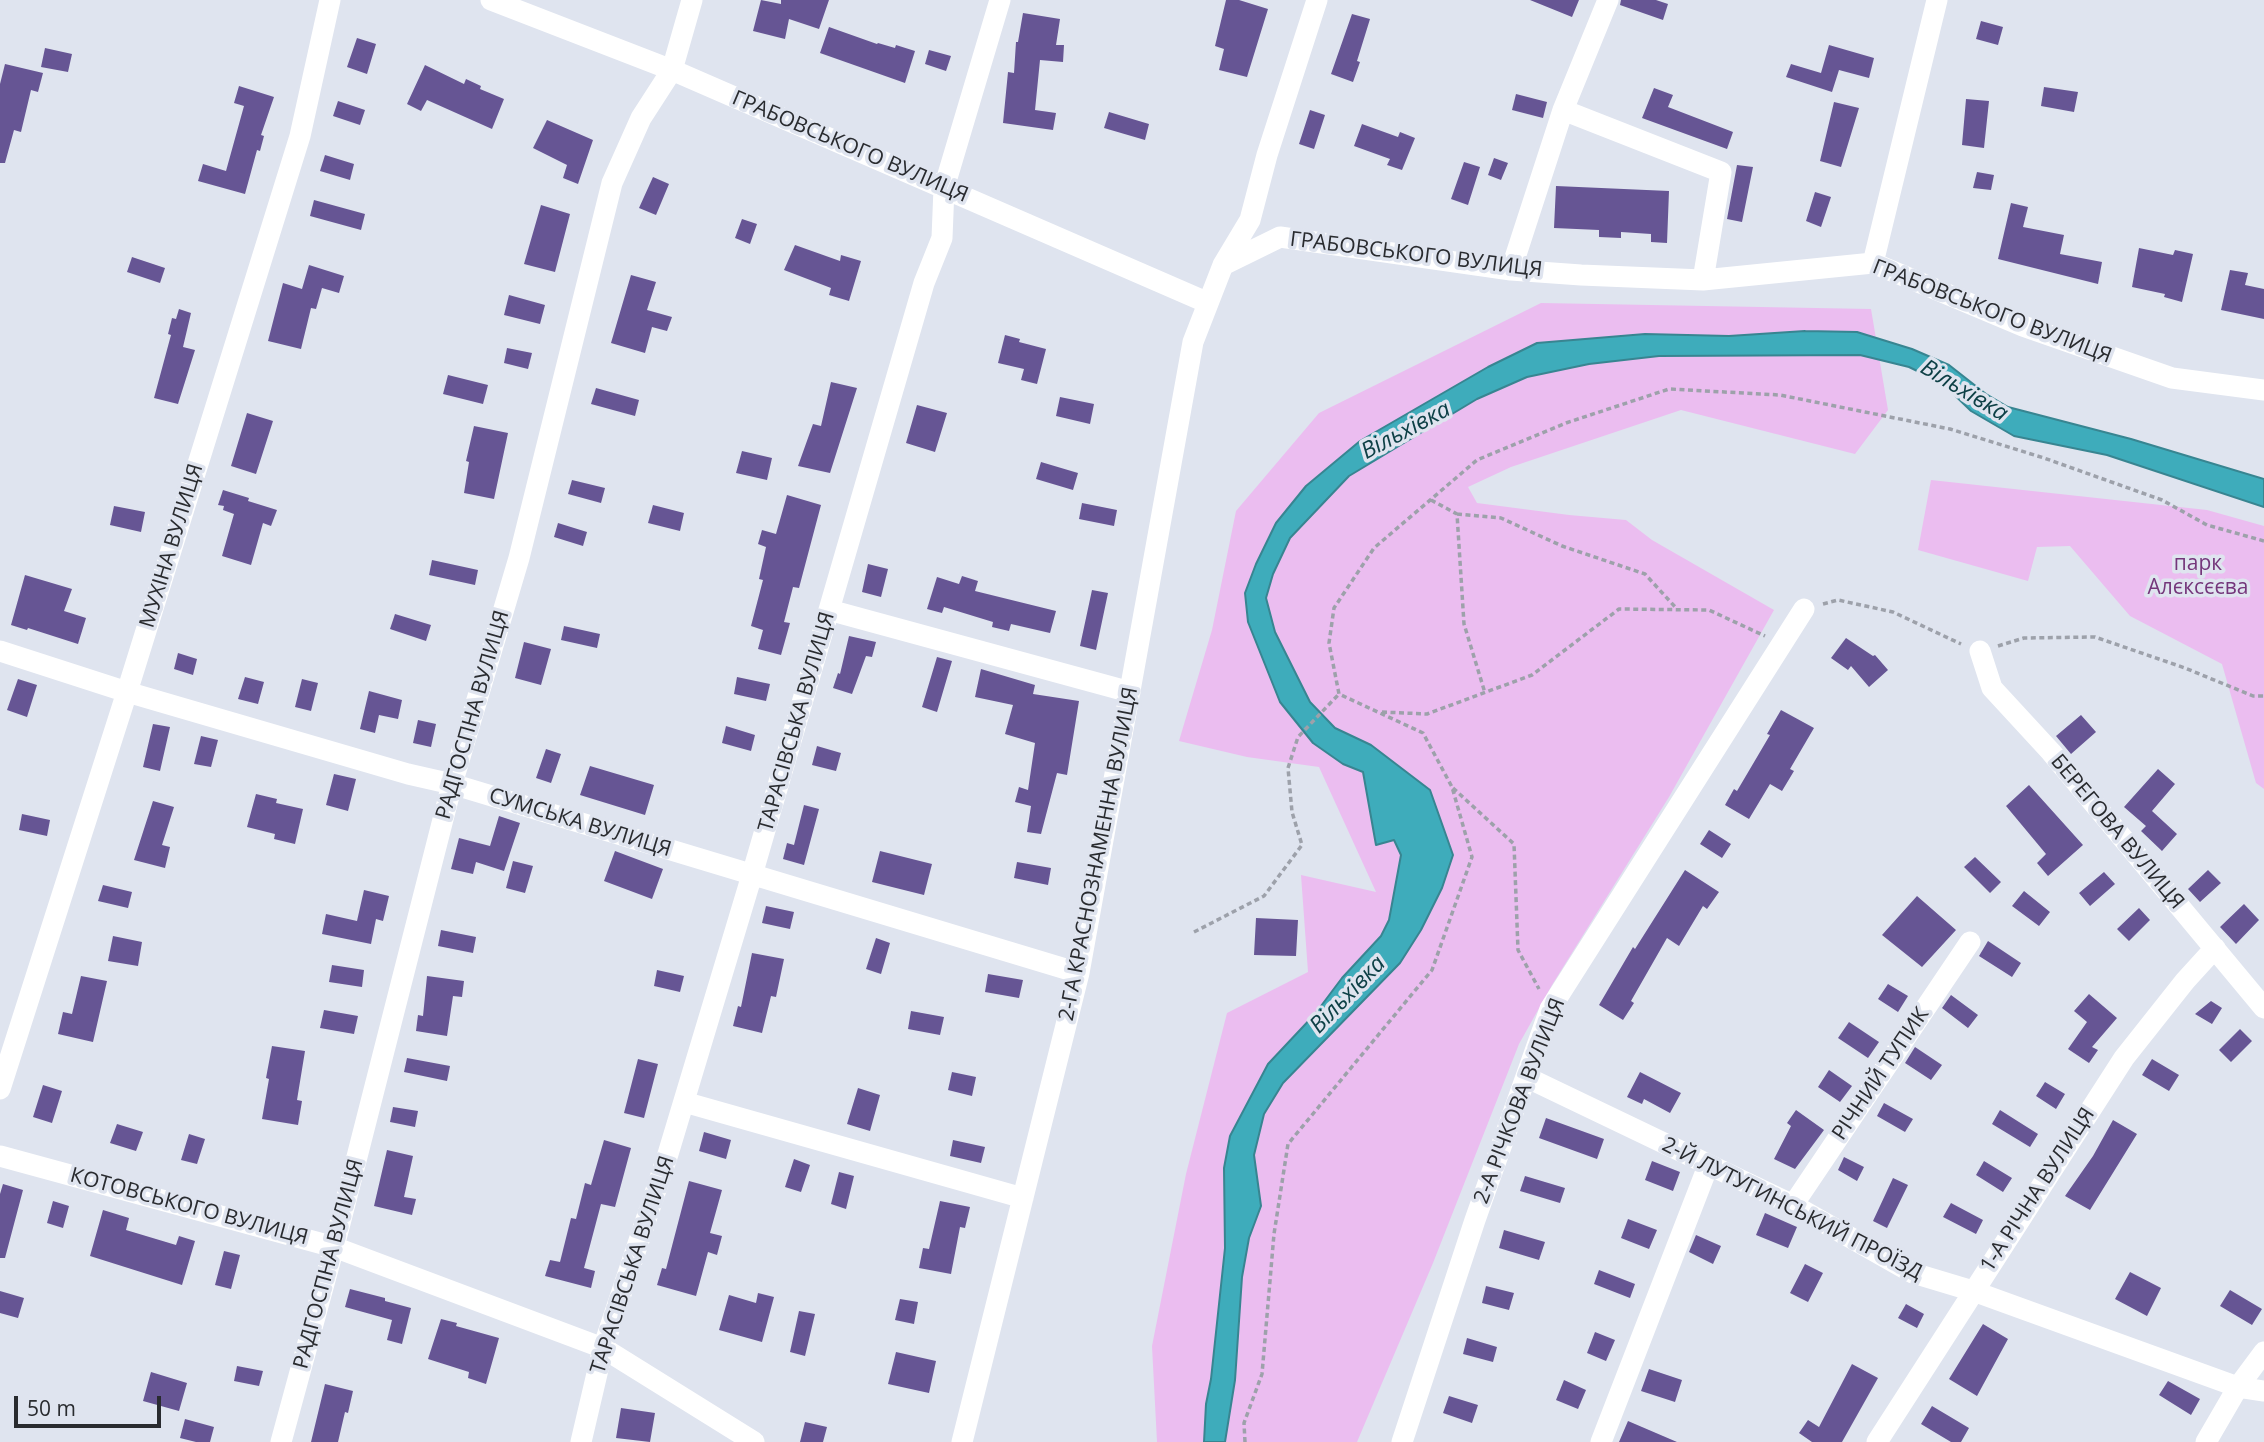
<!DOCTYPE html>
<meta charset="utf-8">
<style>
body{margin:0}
#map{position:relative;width:2264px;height:1442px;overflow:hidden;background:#dfe4ef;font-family:"Open Sans",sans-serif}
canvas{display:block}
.scale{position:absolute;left:14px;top:1396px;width:147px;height:32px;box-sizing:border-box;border:4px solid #292b2f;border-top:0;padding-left:9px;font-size:21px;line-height:24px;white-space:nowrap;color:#292b2f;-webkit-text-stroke:5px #dfe4ef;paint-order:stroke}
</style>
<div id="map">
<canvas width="2264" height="1442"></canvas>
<div class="scale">50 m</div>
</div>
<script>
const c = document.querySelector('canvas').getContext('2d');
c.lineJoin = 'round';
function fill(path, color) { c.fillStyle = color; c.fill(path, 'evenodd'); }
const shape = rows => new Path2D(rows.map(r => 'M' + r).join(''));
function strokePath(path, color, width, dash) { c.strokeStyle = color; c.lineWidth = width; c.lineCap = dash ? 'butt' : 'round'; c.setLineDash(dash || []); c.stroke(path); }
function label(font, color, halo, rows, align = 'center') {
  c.font = font + ' "Open Sans",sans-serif'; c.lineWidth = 7; c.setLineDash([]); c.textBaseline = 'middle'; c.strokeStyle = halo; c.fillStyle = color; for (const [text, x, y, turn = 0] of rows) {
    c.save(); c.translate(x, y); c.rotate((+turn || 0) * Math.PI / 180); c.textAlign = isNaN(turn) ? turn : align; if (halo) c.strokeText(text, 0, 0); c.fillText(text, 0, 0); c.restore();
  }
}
fill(shape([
 [1541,303,1871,309,1888,410,1855,454,1681,410,1511,467,1468,487,1477,503,1569,515,1626,520,1652,540,1774,610,1669,797,1552,985,1519,1044,1433,1263,1357,1442,1157,1442,1152,1346,1186,1174,1227,1013,1308,972,1301,875,1376,892,1319,767,1247,757,1179,741,1212,630,1236,511,1319,413],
 [1931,480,2207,510,2264,526,2264,789,2256,783,2222,664,2130,616,2070,546,2037,547,2028,581,1918,550]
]), '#ebbdf0');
const water = shape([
 [1805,331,1857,332,1912,349,1949,365,1986,394,2008,407,2131,439,2264,479,2264,507,2107,455,2014,436,1971,411,1942,383,1909,367,1860,355,1659,356,1589,364,1527,377,1477,399,1349,476,1290,538,1273,574,1266,598,1275,632,1310,702,1335,728,1371,745,1430,790,1453,855,1442,888,1421,930,1400,963,1283,1083,1264,1114,1254,1155,1261,1206,1249,1238,1242,1277,1235,1380,1225,1442,1204,1442,1206,1404,1211,1379,1225,1248,1224,1168,1230,1136,1268,1064,1315,1014,1342,978,1381,936,1389,920,1401,855,1394,840,1376,845,1363,772,1343,764,1313,743,1280,702,1248,622,1245,593,1256,564,1276,523,1306,486,1360,441,1488,367,1537,343,1645,334,1729,336,1805,331]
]);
fill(water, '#3eacbb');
strokePath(water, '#388591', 2);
fill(shape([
 [761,0,781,4,781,0,829,0,819,29,789,19,785,39,753,31],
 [1226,0,1239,0,1268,9,1247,77,1219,70,1224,49,1215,46],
 [1530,0,1579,0,1572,17],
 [1621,0,1656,0,1668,4,1663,20,1620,5],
 [1023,13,1060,19,1056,45,1064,45,1063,62,1040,60,1035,110,1056,113,1053,130,1003,123,1008,72,1014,73,1016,42,1018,42],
 [1352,14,1370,19,1357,61,1360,62,1353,82,1331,74],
 [1981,21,2003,27,1998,45,1976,39],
 [829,27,877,44,878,43,895,48,896,45,915,51,905,83,820,53],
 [357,38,376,44,367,74,347,67],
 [1829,45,1874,58,1869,78,1839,70,1832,92,1786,77,1791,64,1821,73],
 [45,48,72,54,68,72,41,67],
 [929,50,951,56,946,71,925,64],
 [5,64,43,73,38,92,31,90,21,132,14,130,5,163,0,163,0,84],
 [425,65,464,84,466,79,481,86,480,89,504,99,492,129,427,100,421,111,407,104],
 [239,86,274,97,261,135,264,136,260,151,257,150,245,194,198,181,203,164,226,171,244,106,234,103],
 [2044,87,2078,92,2074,112,2041,106],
 [1654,88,1673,95,1668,107,1733,132,1727,149,1642,118],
 [1516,94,1547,102,1543,118,1512,110],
 [1966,99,1989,101,1984,148,1962,145],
 [338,101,365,110,360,125,333,116],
 [1834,102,1859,108,1841,167,1820,161],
 [1310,110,1325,115,1314,149,1299,144],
 [1109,112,1149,124,1145,140,1104,128],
 [547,120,593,140,578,184,563,178,567,165,533,148],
 [1362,124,1398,137,1400,132,1415,138,1402,170,1387,165,1390,159,1354,146],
 [325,155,354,164,350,180,320,171],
 [1494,158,1508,163,1501,180,1488,175],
 [1464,162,1480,167,1468,205,1451,199],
 [1737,165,1753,167,1742,222,1727,219],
 [1977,172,1994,175,1991,190,1973,188],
 [653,177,669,184,656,215,639,208],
 [1556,186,1669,191,1667,243,1651,242,1651,234,1621,232,1621,238,1599,237,1599,230,1554,228],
 [1815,192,1831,197,1821,227,1806,221],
 [314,200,365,214,361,230,310,216],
 [2011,203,2028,207,2023,227,2064,235,2060,254,2102,262,2098,284,1998,259],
 [541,205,570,214,555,272,524,264],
 [742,219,757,224,750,244,735,238],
 [795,245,840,261,841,255,861,261,849,301,829,295,831,288,784,270],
 [2139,248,2173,255,2175,250,2193,254,2182,302,2164,297,2165,294,2132,287],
 [132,257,165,268,160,283,127,272],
 [309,265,344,276,339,293,322,288,316,309,311,308,301,349,268,341,283,283,302,289],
 [2230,270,2248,273,2245,285,2264,289,2264,319,2221,310],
 [631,275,656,282,647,310,672,317,667,331,652,327,645,353,611,343],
 [509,295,545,305,540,324,504,315],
 [179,309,191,313,183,347,195,350,178,404,154,398,171,335,168,334,172,318,176,319],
 [1005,335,1020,339,1019,342,1046,349,1037,384,1021,380,1024,369,998,363],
 [507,348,532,353,528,369,504,363],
 [448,375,488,385,483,404,443,394],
 [831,382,857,388,830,473,798,466,813,424,821,426],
 [596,388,639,400,635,416,591,404],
 [1060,397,1094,404,1090,424,1056,416],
 [917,405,947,413,935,452,906,443],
 [247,413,273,421,256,474,231,466],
 [474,426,508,433,494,499,464,493,469,462,466,461],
 [742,451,772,458,767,480,736,473],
 [1041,462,1078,473,1073,490,1036,479],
 [572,480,605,488,601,503,568,494],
 [223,490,249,498,248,501,277,510,271,526,263,523,251,565,222,556,234,514,223,510,224,506,218,505],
 [787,495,821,505,799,588,793,587,784,622,790,623,781,655,758,649,763,630,751,626,763,580,759,579,766,547,758,544,762,530,776,534],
 [1082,503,1117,510,1114,526,1079,519],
 [653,505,684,513,680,531,648,523],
 [114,506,145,512,141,532,110,525],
 [558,523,587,532,583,546,554,537],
 [432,560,478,570,475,585,429,575],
 [868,564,888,569,881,597,862,592],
 [25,575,72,589,64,611,86,618,78,644,28,628,27,630,11,625],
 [962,576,978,581,975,591,1056,611,1050,633,1011,624,1009,631,992,627,993,622,944,607,942,613,927,609,937,577,959,584],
 [1092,590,1108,593,1096,650,1080,646],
 [395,614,431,625,426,641,390,629],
 [564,626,600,634,597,648,561,640],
 [849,636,876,642,872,657,866,656,852,694,833,688,838,673,840,674],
 [1846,638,1873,656,1875,655,1888,670,1869,687,1851,666,1848,670,1831,658],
 [524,642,551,649,541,685,515,678],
 [178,653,197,659,193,675,174,669],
 [937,657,952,661,937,712,922,707],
 [981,669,1035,685,1033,694,1079,701,1067,775,1057,773,1041,834,1027,832,1031,806,1015,802,1019,787,1028,790,1035,743,1005,734,1013,705,975,697],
 [245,677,264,682,258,704,238,699],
 [737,677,770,684,766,701,734,694],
 [18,679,37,685,27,717,7,710],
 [302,679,318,683,311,711,295,707],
 [369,691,402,700,398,719,379,715,375,733,360,729],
 [1781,710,1814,728,1790,769,1794,771,1782,791,1770,784,1749,819,1725,805,1734,789,1737,791,1770,735,1767,734],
 [2081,715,2096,732,2071,754,2056,736],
 [418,720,436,724,431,747,413,743],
 [153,724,170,727,160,771,143,767],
 [726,726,755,735,751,751,722,743],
 [201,736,218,740,211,767,194,764],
 [817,746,841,753,836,771,812,765],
 [546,749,561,754,551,783,536,778],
 [590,766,654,785,645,815,580,795],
 [2158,769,2175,784,2152,811,2177,834,2162,851,2141,831,2146,826,2124,807],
 [334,774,356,779,348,811,326,805],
 [2029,785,2083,845,2048,876,2037,863,2046,854,2006,806],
 [256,794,277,799,276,803,303,809,295,844,274,839,275,834,247,827],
 [153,801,174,807,162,845,170,847,165,868,134,860],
 [804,805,819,809,804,865,783,859,787,843,794,845],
 [22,814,50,820,47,836,19,830],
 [499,816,520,823,504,871,476,862,473,874,451,869,459,838,490,846],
 [1709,830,1731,844,1722,858,1700,844],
 [615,851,663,869,652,899,604,881],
 [880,851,932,864,924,895,872,882],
 [1975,857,2001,882,1990,893,1964,867],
 [513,861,533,866,525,893,506,888],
 [1017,862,1051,868,1048,885,1014,878],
 [1685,870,1719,892,1707,909,1703,906,1679,946,1667,938,1631,1001,1634,1003,1623,1020,1599,1005,1633,947,1635,949],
 [2208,870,2221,883,2200,902,2188,889],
 [2104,872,2115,884,2090,906,2079,893],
 [103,885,132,892,128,908,98,901],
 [364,890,389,896,383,921,376,919,371,944,322,934,326,914,357,921],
 [2024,891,2050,912,2039,926,2012,906],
 [1917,896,1956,930,1922,967,1882,935],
 [2244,904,2259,920,2236,944,2220,927],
 [766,906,794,912,790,929,762,923],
 [2139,908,2150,920,2129,941,2117,929],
 [1256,918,1298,920,1296,956,1254,955],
 [441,930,476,937,473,953,438,946],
 [113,936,142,942,138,966,108,961],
 [876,938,890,943,881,974,866,969],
 [1988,941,2021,963,2012,977,1979,956],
 [752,953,784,959,776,997,771,996,762,1033,733,1026,738,1006,741,1007],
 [332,965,364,970,362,987,329,982],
 [657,970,684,976,680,992,654,986],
 [988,974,1023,980,1019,998,985,992],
 [81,976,107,981,93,1042,58,1034,63,1012,72,1014],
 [427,976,464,981,462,997,453,996,447,1036,416,1031,418,1015,423,1016],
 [1888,984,1908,996,1898,1012,1878,999],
 [2089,994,2117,1018,2092,1047,2098,1050,2089,1063,2068,1049,2087,1022,2074,1011],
 [1951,995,1978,1015,1968,1028,1942,1008],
 [2211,1001,2222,1008,2212,1024,2195,1014],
 [324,1010,358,1016,354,1034,320,1028],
 [911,1011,944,1017,940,1035,908,1029],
 [1849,1022,1879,1042,1868,1058,1838,1038],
 [2240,1029,2252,1041,2231,1062,2219,1050],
 [272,1046,305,1051,297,1100,302,1101,298,1125,262,1119,269,1079,266,1078],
 [1915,1047,1942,1065,1931,1080,1905,1063],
 [407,1058,450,1066,447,1081,404,1072],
 [638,1059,658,1064,644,1118,624,1113],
 [2152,1059,2179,1075,2169,1091,2142,1075],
 [1829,1070,1852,1086,1840,1102,1818,1087],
 [952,1072,976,1077,972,1096,948,1090],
 [1640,1072,1681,1093,1670,1113,1644,1099,1642,1104,1627,1097],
 [2045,1082,2065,1094,2056,1109,2036,1096],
 [43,1085,62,1091,52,1123,33,1117],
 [858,1088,880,1095,870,1131,847,1124],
 [1884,1103,1913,1119,1905,1132,1877,1116],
 [393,1107,418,1111,415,1127,390,1122],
 [1796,1110,1824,1130,1795,1169,1774,1159,1791,1126,1787,1123],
 [2000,1110,2038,1134,2030,1147,1992,1124],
 [1546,1118,1604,1139,1597,1159,1539,1138],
 [2113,1120,2137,1134,2090,1210,2065,1196,2093,1156],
 [117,1124,143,1132,136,1151,110,1143],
 [704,1132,731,1140,726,1159,699,1151],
 [189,1134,205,1139,197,1164,181,1160],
 [604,1140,631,1148,615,1207,601,1204,584,1268,595,1271,591,1288,545,1276,550,1260,560,1262,571,1218,576,1219,585,1183,591,1185],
 [953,1140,985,1147,981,1163,950,1156],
 [387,1150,413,1156,404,1197,416,1199,412,1215,374,1206],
 [1844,1157,1864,1167,1857,1181,1838,1170],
 [794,1159,810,1165,801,1192,785,1187],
 [1652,1161,1680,1172,1673,1191,1645,1180],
 [1984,1161,2012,1178,2003,1192,1976,1175],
 [839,1172,854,1176,846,1209,831,1204],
 [1525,1176,1565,1188,1560,1203,1520,1191],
 [1893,1178,1908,1185,1887,1228,1873,1221],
 [689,1181,722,1190,710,1233,722,1236,717,1255,708,1252,696,1296,657,1285,662,1268,666,1269],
 [3,1184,23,1190,5,1258,0,1258,0,1194],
 [53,1201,69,1206,63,1228,47,1223],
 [940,1201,970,1207,965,1228,960,1227,951,1274,919,1268,923,1248,929,1249],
 [1951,1203,1983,1220,1976,1234,1943,1217],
 [103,1210,129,1218,126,1230,176,1245,179,1236,195,1241,182,1285,90,1256],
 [1765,1213,1797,1227,1788,1248,1756,1235],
 [1628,1219,1657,1230,1649,1249,1621,1238],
 [1504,1230,1545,1242,1539,1260,1499,1248],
 [1696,1235,1721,1246,1713,1264,1689,1252],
 [224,1251,240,1255,231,1289,215,1285],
 [1805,1264,1823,1273,1808,1302,1790,1293],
 [1599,1270,1635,1284,1630,1298,1594,1284],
 [2130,1272,2161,1288,2147,1316,2115,1299],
 [1486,1286,1514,1293,1509,1310,1482,1303],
 [350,1289,385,1298,385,1301,411,1308,402,1344,387,1340,392,1320,345,1307],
 [2230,1290,2262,1309,2252,1325,2220,1306],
 [0,1291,24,1298,18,1318,0,1313],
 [758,1293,774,1297,762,1342,719,1330,729,1295,756,1303],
 [900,1299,918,1302,914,1324,895,1320],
 [1906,1304,1924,1314,1917,1328,1898,1318],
 [799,1311,815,1314,805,1356,790,1352],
 [441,1319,457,1323,456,1326,499,1338,486,1384,468,1378,469,1372,428,1359],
 [1983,1324,2008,1339,1977,1396,1949,1379],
 [1595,1332,1615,1340,1606,1361,1587,1353],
 [1467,1338,1497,1347,1493,1362,1463,1354],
 [896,1352,936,1361,929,1393,888,1384],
 [1852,1364,1878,1378,1842,1442,1812,1442,1799,1433,1808,1420,1819,1427],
 [237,1366,263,1371,259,1386,234,1381],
 [1649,1369,1682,1380,1675,1402,1641,1391],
 [151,1372,187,1383,179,1411,143,1401],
 [1564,1380,1586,1390,1578,1409,1556,1400],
 [2168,1381,2200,1399,2191,1415,2159,1395],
 [325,1384,353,1391,348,1413,345,1412,338,1442,311,1442],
 [1449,1396,1478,1405,1472,1423,1443,1413],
 [1932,1406,1969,1428,1961,1442,1951,1442,1921,1424],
 [621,1408,655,1413,650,1442,616,1438],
 [185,1419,214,1427,210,1442,196,1442,180,1438],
 [1628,1421,1677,1442,1619,1442],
 [805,1422,827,1427,823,1442,800,1442]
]), '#665594');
strokePath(shape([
 [1431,500,1457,514,1464,624,1485,693],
 [1457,514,1501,518,1562,546,1645,574,1677,609],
 [1823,604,1838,600,1893,612,1961,644],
 [1998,646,2024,638,2095,637,2185,668,2253,696,2264,696],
 [1382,712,1427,714,1532,675,1619,609,1709,610,1765,636],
 [1453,788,1514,844,1518,950,1539,989],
 [1194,932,1264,896,1302,845,1292,812,1288,768,1298,737,1339,694],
 [1245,1442,1244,1423,1262,1374,1274,1234,1288,1144,1432,970,1472,857,1452,787,1423,733,1339,694,1329,643,1334,608,1374,548,1477,460,1566,423,1669,389,1780,395,1950,429,2044,458,2162,500,2207,525,2264,541]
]), '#9da1aa', 3.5, [5, 3.5]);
strokePath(shape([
 [491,0,672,70,1206,302],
 [1563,110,1721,172,1703,280],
 [1873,263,1937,0],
 [1223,265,1280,237,1511,270,1581,275,1703,280,1873,263,2023,326,2172,378,2264,390],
 [1511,270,1563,110,1608,0],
 [829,610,1130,692],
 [0,651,127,692,408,774,452,784,1079,973],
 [1980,651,1992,688,2051,752,2264,1008],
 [1526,1077,1793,1205,1913,1273,1973,1291,2238,1387,2264,1391],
 [0,1089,127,692,300,136,330,0],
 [684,1102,1023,1198],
 [0,1156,334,1247,603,1348,754,1442],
 [1793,1205,1970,942],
 [281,1442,334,1247,452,784,519,558,612,183,641,118,672,70,692,0],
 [581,1442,603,1348,668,1154,752,875,924,283,942,238,944,188,1000,0],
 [962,1442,1079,973,1193,342,1223,265,1250,220,1267,155,1317,0],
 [1402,1442,1475,1220,1550,1009,1804,609],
 [1601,1442,1708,1166],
 [1877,1442,2124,1058,2185,981,2215,948],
 [2206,1442,2238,1387,2264,1352]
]), '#fff', 21);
label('21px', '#292b2f', '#dfe4ef', [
 ["ГРАБОВСЬКОГО ВУЛИЦЯ",850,147,23],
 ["ГРАБОВСЬКОГО ВУЛИЦЯ",1416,255,7],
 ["ГРАБОВСЬКОГО ВУЛИЦЯ",1992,312,21],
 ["МУХІНА ВУЛИЦЯ",172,546,-73],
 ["РАДГОСПНА ВУЛИЦЯ",473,715,-74],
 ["ТАРАСІВСЬКА ВУЛИЦЯ",797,722,-74],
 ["СУМСЬКА ВУЛИЦЯ",580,823,17],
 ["БЕРЕГОВА ВУЛИЦЯ",2117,832,50],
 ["2-ГА КРАСНОЗНАМЕННА ВУЛИЦЯ",1099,854,-79],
 ["РІЧНИЙ ТУПИК",1881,1074,-56],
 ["2-А РІЧКОВА ВУЛИЦЯ",1520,1101,-69],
 ["1-А РІЧНА ВУЛИЦЯ",2038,1190,-57],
 ["КОТОВСЬКОГО ВУЛИЦЯ",189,1207,15],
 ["2-Й ЛУТУГИНСЬКИЙ ПРОЇЗД",1792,1209,27],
 ["РАДГОСПНА ВУЛИЦЯ",329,1264,-75],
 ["ТАРАСІВСЬКА ВУЛИЦЯ",633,1265,-72]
]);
label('21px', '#74367b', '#dfe4ef', [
 ["парк",2198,564],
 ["Алєксєєва",2198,588]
]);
label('italic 23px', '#0e4046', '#dfe4ef', [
 ["Вільхівка",1964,391,31],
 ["Вільхівка",1406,431,-28],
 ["Вільхівка",1348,995,-46]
]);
</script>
